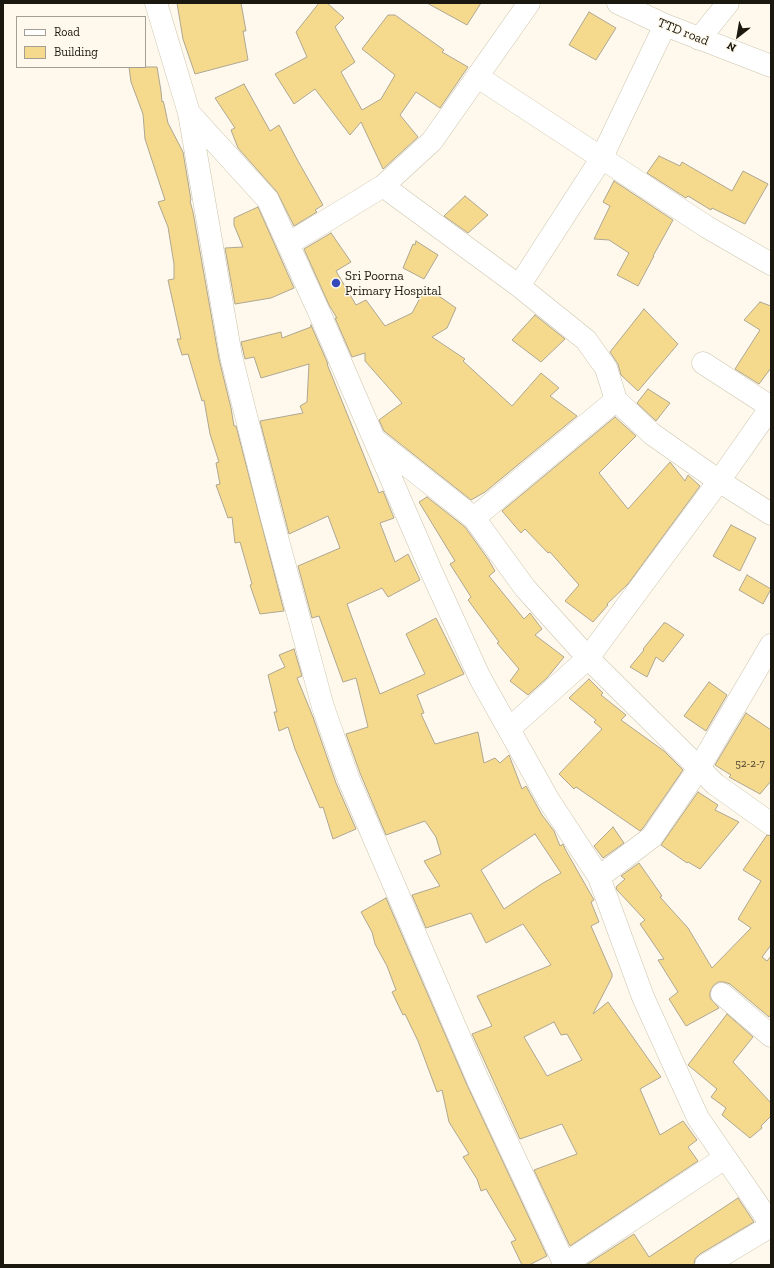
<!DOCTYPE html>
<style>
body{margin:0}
#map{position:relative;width:774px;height:1268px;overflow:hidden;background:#fef9ec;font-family:"Zilla Slab",serif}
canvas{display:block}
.frame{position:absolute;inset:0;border:4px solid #1b1810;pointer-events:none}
.legend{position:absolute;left:16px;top:16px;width:130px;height:52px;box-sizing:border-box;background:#fef9ec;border:1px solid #a39f94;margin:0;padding:5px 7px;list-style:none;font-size:12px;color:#1b1810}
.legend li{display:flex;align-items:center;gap:8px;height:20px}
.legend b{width:20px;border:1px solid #a39f94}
.north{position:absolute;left:718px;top:16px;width:40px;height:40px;-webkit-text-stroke:3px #fef9ec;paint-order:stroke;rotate:211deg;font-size:11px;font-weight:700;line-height:16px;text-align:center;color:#1b1810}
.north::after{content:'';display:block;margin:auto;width:14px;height:18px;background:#1b1810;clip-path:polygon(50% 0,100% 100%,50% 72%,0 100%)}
</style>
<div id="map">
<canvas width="774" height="1268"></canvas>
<div class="frame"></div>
<ul class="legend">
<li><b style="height:5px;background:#fff"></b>Road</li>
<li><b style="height:11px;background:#f5da8e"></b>Building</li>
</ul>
<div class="north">N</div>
</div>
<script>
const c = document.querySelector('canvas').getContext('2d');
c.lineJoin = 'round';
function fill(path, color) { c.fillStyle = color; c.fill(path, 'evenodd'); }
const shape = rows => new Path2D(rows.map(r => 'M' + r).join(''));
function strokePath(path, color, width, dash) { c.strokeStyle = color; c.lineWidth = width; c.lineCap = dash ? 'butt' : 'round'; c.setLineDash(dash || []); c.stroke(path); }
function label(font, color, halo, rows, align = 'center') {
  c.font = font + ' "Zilla Slab",serif'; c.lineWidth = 3; c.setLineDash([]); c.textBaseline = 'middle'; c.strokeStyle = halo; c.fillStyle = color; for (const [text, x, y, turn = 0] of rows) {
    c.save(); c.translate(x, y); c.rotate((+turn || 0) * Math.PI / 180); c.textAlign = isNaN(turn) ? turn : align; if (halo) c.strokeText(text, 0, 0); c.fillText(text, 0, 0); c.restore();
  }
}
const building = shape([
 [177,3,241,3,246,31,243,31,248,60,195,74,183,39,177,3],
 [319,3,327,3,344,18,335,27,355,62,341,72,362,110,381,99,395,75,362,49,388,15,395,15,444,50,442,52,468,67,440,108,416,92,400,115,418,137,383,169,361,122,350,135,315,89,294,104,275,74,307,57,296,32,319,3],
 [427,3,481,3,467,25,427,3],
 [589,12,616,28,596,60,569,45,589,12],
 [129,67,157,67,161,91,162,102,163,101,164,104,168,123,183,152,191,200,190,201,193,212,219,359,231,408,234,426,236,426,284,611,260,614,250,585,252,584,240,542,235,543,232,517,228,518,216,485,220,484,216,463,219,462,210,434,204,400,202,401,188,354,182,355,177,339,181,339,168,280,174,279,174,264,168,227,158,202,165,200,145,139,143,114,131,82,129,67],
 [244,84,270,131,279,125,298,161,323,205,315,210,317,212,294,226,277,192,238,148,231,130,235,128,215,98,244,84],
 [659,156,680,166,682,162,732,191,743,171,768,184,745,224,712,208,711,210,688,196,686,198,647,173,659,156],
 [614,181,673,220,653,256,654,256,638,286,617,275,629,253,609,240,594,239,610,206,603,202,614,181],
 [465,196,488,215,468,233,444,216,465,196],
 [258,207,294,288,271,298,235,304,225,248,243,247,234,225,234,218,258,207],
 [331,233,351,262,336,271,356,305,366,300,385,326,412,313,426,287,456,308,447,328,432,337,465,359,463,361,512,406,541,373,559,388,550,396,577,416,485,492,471,500,384,431,379,420,402,403,365,361,365,353,352,357,335,318,337,318,329,305,304,249,331,233],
 [416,241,438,255,424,279,403,268,413,244,415,245,416,241],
 [760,302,771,306,771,368,759,384,735,369,760,330,744,320,760,302],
 [644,309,678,344,638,391,621,375,618,364,610,352,644,309],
 [535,315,565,339,541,362,512,340,535,315],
 [311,325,328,364,327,364,379,493,383,491,394,518,380,523,395,562,408,554,420,580,388,597,382,588,347,604,380,694,425,674,406,634,436,618,464,674,417,695,424,713,421,714,435,744,478,732,484,763,495,758,500,763,509,755,522,789,526,786,542,815,554,831,560,846,563,844,565,849,594,900,591,902,599,922,591,926,612,974,612,977,593,1014,608,1002,661,1077,640,1089,660,1135,683,1121,697,1140,688,1147,698,1161,570,1246,534,1170,577,1154,562,1124,520,1139,472,1034,492,1026,477,996,551,965,523,924,486,943,471,913,426,928,412,895,440,886,424,861,441,854,436,837,425,821,386,835,360,773,346,734,368,727,356,678,343,682,319,616,312,618,298,566,340,548,328,516,289,534,260,421,303,413,300,406,307,402,309,364,261,378,254,357,245,359,241,342,281,332,282,338,311,327,311,325],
 [535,834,561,873,543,883,504,909,481,870,535,834],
 [554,1022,561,1035,567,1034,582,1060,547,1076,524,1037,554,1022],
 [648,389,670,403,656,421,637,403,648,389],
 [615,417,636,436,599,473,628,509,670,462,685,481,688,475,700,486,628,584,607,604,608,605,593,622,565,601,579,585,550,552,548,553,525,529,521,533,502,511,615,417],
 [427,497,465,527,488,559,495,571,489,576,524,619,530,613,542,629,535,635,564,657,547,678,528,695,510,681,519,669,497,643,499,642,468,600,471,597,450,564,455,561,419,502,427,497],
 [731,525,756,538,740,571,713,556,731,525],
 [747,575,771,589,763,604,739,590,747,575],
 [664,623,666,623,684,635,663,662,656,657,647,677,630,667,644,650,643,649,664,623],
 [294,649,302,676,297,678,313,717,336,783,356,829,333,839,323,807,320,808,295,749,288,727,279,731,274,712,277,712,268,675,285,667,279,655,294,649],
 [589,679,603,693,601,695,626,715,621,720,664,751,683,770,643,828,640,831,576,787,574,789,559,774,602,729,594,722,596,720,569,698,589,679],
 [709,682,727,695,706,731,684,716,709,682],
 [746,713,771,730,771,781,760,794,729,777,731,775,715,765,746,713],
 [698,792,718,805,715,810,739,822,700,869,688,862,687,863,661,845,698,792],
 [613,827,624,843,603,858,594,846,613,827],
 [767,835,771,836,771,945,762,957,767,961,771,956,771,1014,769,1017,730,984,724,982,718,982,713,986,710,992,710,998,719,1008,686,1026,669,999,678,992,658,960,664,959,640,924,645,920,617,890,616,887,625,879,621,876,639,863,662,896,660,897,688,928,712,968,751,928,738,919,761,881,743,870,767,835],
 [386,898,467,1085,547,1256,529,1265,522,1265,511,1242,516,1240,486,1189,481,1191,477,1179,463,1157,469,1154,449,1122,442,1090,437,1092,418,1041,405,1014,403,1015,392,992,396,990,387,966,375,944,372,932,361,912,386,898],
 [727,1014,753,1037,733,1062,771,1103,771,1116,761,1126,762,1128,750,1138,722,1115,726,1108,711,1097,717,1089,688,1065,727,1014],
 [738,1198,754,1222,700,1254,695,1259,694,1265,586,1265,634,1234,649,1257,738,1198]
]);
fill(building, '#f5da8e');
strokePath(building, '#aea691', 1);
const minor = shape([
 [156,3,189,113,268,200,319,312,432,573,480,678,548,799,599,877,643,997,698,1118,771,1224],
 [618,3,665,25,771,66],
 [699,39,728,3],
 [478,77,707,227,771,264],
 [189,113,231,356,271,515,323,707,348,778,478,1080,565,1265],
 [383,186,519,286,586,340,606,368,616,400,652,434,719,481,771,514],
 [288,244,383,186,432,141,529,3],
 [519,286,601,159,665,25],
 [703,363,771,407],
 [375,440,474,518,525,588,588,658,715,784,771,824],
 [474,518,616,400],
 [509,729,588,658,719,481,771,407],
 [599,877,652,837,699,768,771,645],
 [722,994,771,1036],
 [565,1264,725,1158],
 [706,1265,771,1226]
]);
strokePath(minor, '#ccc4ae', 23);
strokePath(minor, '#fff', 22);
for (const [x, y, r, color] of [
 [336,283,5,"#3649bb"]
]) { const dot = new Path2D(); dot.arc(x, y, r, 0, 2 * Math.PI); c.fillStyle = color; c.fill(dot); strokePath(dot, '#fef9ec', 1.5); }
label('11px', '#524830', null, [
 ["52-2-7",750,764]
]);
label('13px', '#1b1810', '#fef9ec', [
 ["TTD road",683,32,22]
]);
label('13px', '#1b1810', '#fef9ec', [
 ["Sri Poorna",345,276],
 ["Primary Hospital",345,291]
], 'left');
</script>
